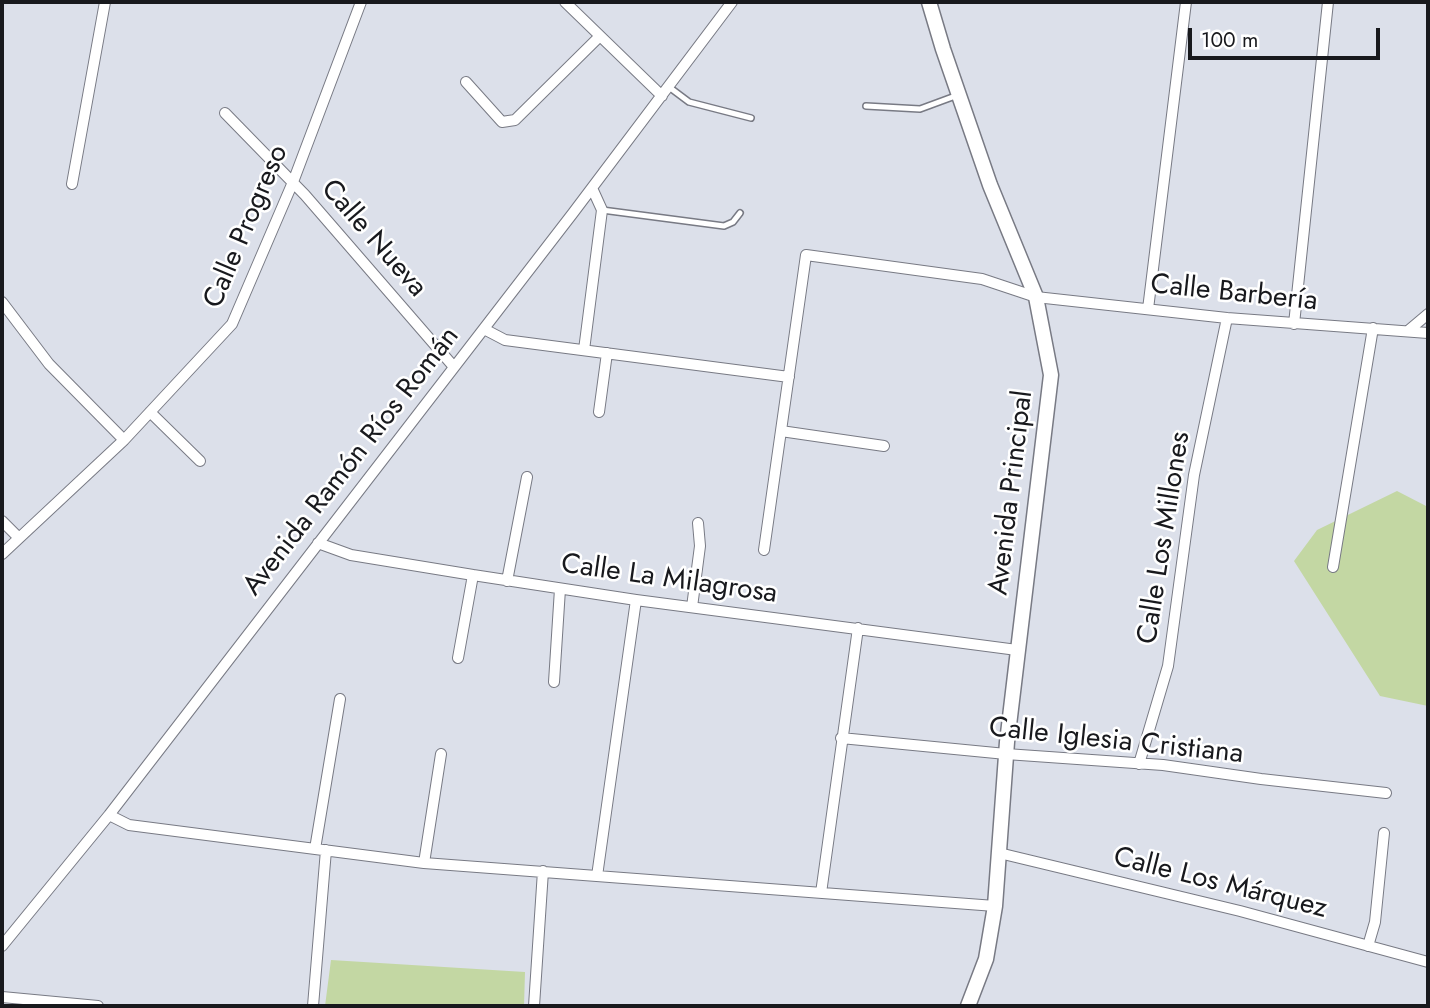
<!DOCTYPE html>
<meta charset="utf-8">
<style>
body{margin:0}
#map{position:relative;width:1430px;height:1008px;overflow:hidden;background:#dce0ea;font-family:Jost,sans-serif}
canvas{display:block}
.frame{position:absolute;inset:0;border:4px solid #18191d;pointer-events:none}
.scale{position:absolute;left:1188px;top:28px;width:192px;height:32px;box-sizing:border-box;border:4px solid #18191d;border-top:0;padding-left:9px;font-size:21px;line-height:24px;white-space:nowrap;color:#18191d;-webkit-text-stroke:5px #fff;paint-order:stroke}
</style>
<div id="map">
<canvas width="1430" height="1008"></canvas>
<div class="frame"></div>
<div class="scale">100 m</div>
</div>
<script>
const c = document.querySelector('canvas').getContext('2d');
c.lineJoin = 'round';
function fill(path, color) { c.fillStyle = color; c.fill(path, 'evenodd'); }
const shape = rows => new Path2D(rows.map(r => 'M' + r).join(''));
function strokePath(path, color, width, dash) { c.strokeStyle = color; c.lineWidth = width; c.lineCap = dash ? 'butt' : 'round'; c.setLineDash(dash || []); c.stroke(path); }
function label(font, color, halo, rows, align = 'center') {
  c.font = font + ' Jost,sans-serif'; c.lineWidth = 5; c.setLineDash([]); c.textBaseline = 'middle'; c.strokeStyle = halo; c.fillStyle = color; for (const [text, x, y, turn = 0] of rows) {
    c.save(); c.translate(x, y); c.rotate((+turn || 0) * Math.PI / 180); c.textAlign = isNaN(turn) ? turn : align; if (halo) c.strokeText(text, 0, 0); c.fillText(text, 0, 0); c.restore();
  }
}
fill(shape([
 [1397,491,1428,507,1428,706,1380,696,1294,561,1317,530],
 [331,960,525,972,524,1006,325,1006]
]), '#c3d7a3');
const lane = shape([
 [669,87,689,102,751,118],
 [866,106,920,109,958,95],
 [602,210,724,226,733,222,740,213]
]);
const street = shape([
 [565,2,662,96],
 [466,82,502,122,515,120,599,37],
 [225,113,305,195,454,367],
 [72,184,105,2],
 [2,302,49,364,124,440],
 [1148,309,1186,2],
 [1294,324,1328,2],
 [484,329,505,340,789,377],
 [1409,330,1428,314],
 [584,350,602,210,592,188],
 [150,412,200,461],
 [599,412,607,353],
 [781,431,884,446],
 [2,521,19,538],
 [318,543,351,555,473,575,636,600,1017,650],
 [764,550,806,255,982,279,1036,297,1227,318,1428,333],
 [2,554,124,440,232,324,293,182,361,2],
 [1333,567,1373,328],
 [507,581,527,477],
 [692,607,700,546,698,523],
 [458,658,473,575],
 [554,682,560,589],
 [841,738,1006,754,1163,765,1261,779,1386,793],
 [1139,764,1168,666,1194,475,1227,318],
 [109,815,129,825,424,863,995,906],
 [315,849,340,699],
 [999,853,1240,911,1428,962],
 [424,863,441,754],
 [597,876,636,600],
 [821,893,858,628],
 [2,946,109,815,573,213,732,2],
 [1368,946,1375,922,1384,833],
 [2,997,98,1006],
 [313,1006,326,850],
 [534,1006,543,871]
]);
const secondary = shape([
 [929,2,943,49,990,185,1036,297,1051,375,1007,742,995,906,986,959,968,1006]
]);
strokePath(lane, '#787a84', 8);
strokePath(street, '#787a84', 12);
strokePath(secondary, '#787a84', 17);
strokePath(lane, '#fff', 5);
strokePath(street, '#fff', 10);
strokePath(secondary, '#fff', 14);
label('28px', '#18191d', '#fff', [
 ["Calle Progreso",247,227,-67],
 ["Calle Nueva",373,239,49],
 ["Calle Barbería",1234,294,6],
 ["Avenida Ramón Ríos Román",352,462,-52],
 ["Avenida Principal",1012,493,-83],
 ["Calle Los Millones",1165,538,-81],
 ["Calle La Milagrosa",669,580,8],
 ["Calle Iglesia Cristiana",1116,742,6],
 ["Calle Los Márquez",1220,884,14]
]);
</script>
